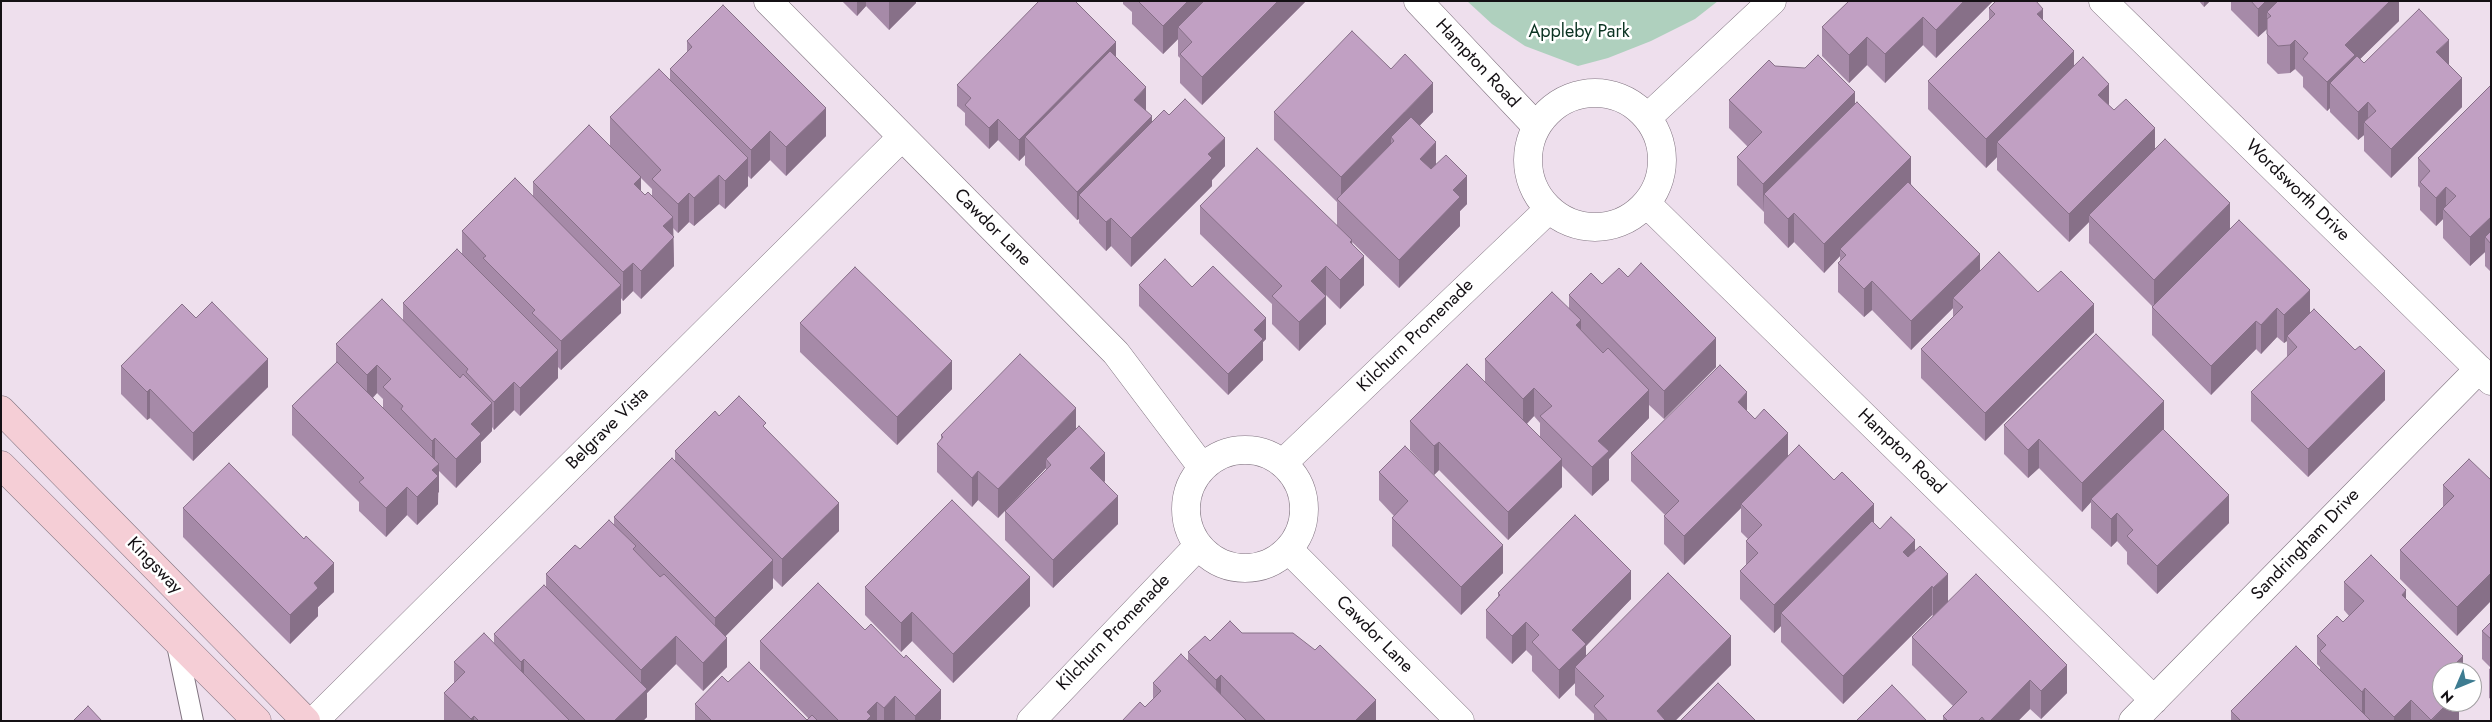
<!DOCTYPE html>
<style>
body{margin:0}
#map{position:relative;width:2492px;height:722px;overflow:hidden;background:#eedfed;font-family:Jost,sans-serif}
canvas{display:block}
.frame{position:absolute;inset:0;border:2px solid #141014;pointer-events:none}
.north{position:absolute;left:2432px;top:662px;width:50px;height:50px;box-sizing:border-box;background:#fff;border:1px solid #a19fa1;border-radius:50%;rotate:225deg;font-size:14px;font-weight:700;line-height:20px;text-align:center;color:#141014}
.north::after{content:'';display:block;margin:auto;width:18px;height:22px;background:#3e7c91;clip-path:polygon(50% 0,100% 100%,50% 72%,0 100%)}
</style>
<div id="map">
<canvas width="2492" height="722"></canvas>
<div class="frame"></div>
<div class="north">N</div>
</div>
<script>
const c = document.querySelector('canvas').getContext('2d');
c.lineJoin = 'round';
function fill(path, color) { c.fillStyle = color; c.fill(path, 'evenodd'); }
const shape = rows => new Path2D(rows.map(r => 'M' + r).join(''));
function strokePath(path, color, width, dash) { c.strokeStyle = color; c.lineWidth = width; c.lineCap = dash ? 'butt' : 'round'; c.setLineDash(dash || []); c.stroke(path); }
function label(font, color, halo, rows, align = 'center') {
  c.font = font + ' Jost,sans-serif'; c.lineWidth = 5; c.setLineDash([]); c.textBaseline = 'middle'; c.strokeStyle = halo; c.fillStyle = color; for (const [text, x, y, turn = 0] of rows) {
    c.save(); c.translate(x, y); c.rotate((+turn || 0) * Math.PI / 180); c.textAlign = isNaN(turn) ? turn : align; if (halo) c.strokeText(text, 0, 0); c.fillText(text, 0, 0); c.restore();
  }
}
fill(shape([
 [1467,1,1718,1,1695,19,1651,41,1608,58,1578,66,1525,46,1492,24]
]), '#afd0be');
const lane = shape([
 [176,640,193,721]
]);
const street = shape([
 [768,1,1116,353,1202,467],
 [1418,1,1536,126],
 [2103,1,2491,381],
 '1528 160a67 67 0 1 1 134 0a67 67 0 1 1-134 0Z',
 [1648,117,1772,1],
 [1647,204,2154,700],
 '1186 509a59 59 0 1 1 118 0a59 59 0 1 1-118 0Z',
 [1283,463,1549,209],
 [1289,550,1460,721],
 [314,721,902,137],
 [1031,721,1198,546],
 [2133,721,2479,369]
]);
const secondary = shape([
 [1,410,306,721],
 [1,465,257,721]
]);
strokePath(lane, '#817480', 22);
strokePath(street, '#817480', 29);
strokePath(secondary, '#817480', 29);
strokePath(lane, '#fff', 20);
strokePath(street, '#fff', 28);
strokePath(secondary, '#f5ced6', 28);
fill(shape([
 [842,1,916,1,916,3,889,30,866,6,857,16],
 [1123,1,1306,1,1202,105,1180,83,1180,58,1178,56,1178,39,1163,54,1132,24,1132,12,1123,4],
 [1849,1,1993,1,1936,58,1923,45,1885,83,1867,65,1849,83,1822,56,1822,27],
 [2199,1,2210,1,2204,7],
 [2231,1,2399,1,2399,21,2360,59,2364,63,2449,65,2462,107,2391,178,2364,151,2364,135,2358,140,2330,112,2330,108,2327,111,2303,87,2303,77,2295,69,2290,73,2278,74,2267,63,2267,29,2258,37,2231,10],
 [1989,8,2043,21,2074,66,2109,106,2155,149,2230,229,2310,313,2385,400,2308,477,2251,421,2251,392,2287,358,2287,341,2284,343,2277,337,2261,354,2256,349,2211,395,2152,335,2152,306,2089,243,2089,222,2069,242,1997,170,1997,157,1986,168,1928,109,1928,81,1989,20],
 [687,41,826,136,786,176,770,160,751,179,748,176,748,186,725,209,719,204,694,226,689,222,678,233,673,228,674,266,641,299,633,291,623,301,621,298,621,313,561,370,558,367,558,378,520,416,514,410,494,430,492,427,492,431,481,442,481,462,456,488,439,471,438,504,417,525,407,515,386,537,359,511,359,502,292,435,292,406,336,363,336,344,403,321,403,303,462,254,462,231,533,196,533,182,610,145,610,117,670,79,670,69,687,52],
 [641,178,652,189,652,196,645,195,641,191],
 [377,393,383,399,383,408,373,398],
 [1116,57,1152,122,1225,166,1212,180,1212,186,1131,267,1111,246,1106,251,1079,223,1079,219,1077,220,1025,165,1025,155,1019,161,998,140,989,149,965,125,965,113,957,106,957,85],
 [1775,66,1855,104,1911,184,1980,272,2038,292,2094,332,1985,441,1921,378,1921,349,1953,317,1953,308,1911,350,1872,310,1864,317,1838,292,1838,263,1840,261,1840,256,1824,273,1794,242,1788,248,1764,223,1764,212,1737,185,1737,157,1748,147,1729,128,1729,100],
 [2491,85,2491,272,2485,266,2485,252,2470,266,2443,238,2443,219,2436,226,2420,210,2420,188,2418,186,2418,158],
 [1274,112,1433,112,1420,125,1436,164,1467,204,1460,211,1460,226,1399,288,1352,242,1364,285,1340,309,1326,295,1326,324,1299,351,1272,324,1272,304,1200,234,1200,206,1337,225,1337,202,1274,140],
 [1602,284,1716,367,1664,419,1649,405,1649,418,1609,459,1609,480,1592,496,1562,466,1562,487,1508,540,1439,470,1434,475,1410,450,1410,421,1485,381,1485,359,1569,309,1569,295],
 [1534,416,1540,423,1540,437,1527,424],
 [1139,285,1192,287,1266,339,1263,342,1263,360,1228,395,1139,306],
 [800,323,952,389,897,445,800,352],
 [121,366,268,387,193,461,150,418,147,420,121,394],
 [1747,411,1788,456,1874,523,1880,529,1915,551,1948,602,2067,693,2041,719,2030,709,2018,721,1943,721,1943,716,1953,706,1912,665,1912,637,1933,616,1932,615,1843,704,1781,642,1781,626,1774,633,1740,599,1740,571,1746,565,1746,541,1748,539,1741,532,1741,508,1684,565,1664,544,1664,516,1665,515,1631,481,1631,453],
 [719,416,766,429,839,531,782,587,773,578,773,588,725,636,727,667,703,691,676,664,647,693,647,717,643,721,444,721,444,693,454,683,454,662,494,643,494,634,546,587,546,574,614,524,614,517,675,461,675,451],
 [2004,425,2164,430,2229,523,2157,594,2127,564,2127,552,2117,541,2111,547,2091,528,2091,502,2082,512,2039,468,2028,478,2004,454],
 [1076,429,1105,481,1104,482,1118,524,1053,588,1005,540,1005,511,1046,471,1046,468,998,518,978,500,972,507,937,472,937,444,941,439,941,435],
 [1379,472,1503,573,1461,615,1392,546,1392,518,1394,516,1379,500],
 [2491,480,2457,636,2400,579,2400,550,2443,507,2443,485],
 [183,508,304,539,334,592,318,607,318,616,290,644,183,537],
 [2344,582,2406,599,2463,672,2442,672,2459,702,2459,721,2231,721,2231,711,2320,670,2320,667,2317,664,2317,636,2343,622,2349,616,2344,610],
 [818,583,941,719,939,721,695,721,695,704,728,682,807,720,809,719,760,669,760,641],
 [865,587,1030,606,953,683,912,641,901,652,865,615],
 [1498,593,1631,599,1586,646,1586,656,1731,665,1675,721,1594,721,1594,714,1575,695,1575,683,1559,699,1532,671,1532,656,1526,650,1512,664,1486,638,1486,610,1498,597],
 [2491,622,2491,668,2482,659,2482,631],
 [1242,633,1376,721,1122,721,1145,707,1153,699,1153,683,1188,661,1188,652,1210,641],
 [2491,668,2491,699,2489,698,2489,669]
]), '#a68aa8');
fill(shape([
 [857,1,866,1,866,6,857,16],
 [889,1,916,1,916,3,889,30],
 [1188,1,1216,1,1178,27,1178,39,1163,54,1163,26],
 [1278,1,1306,1,1202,105,1202,77],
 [1964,1,1993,1,1936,58,1936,30],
 [2204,1,2210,1,2204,7],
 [2266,1,2291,1,2271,16,2267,12,2267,29,2258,37,2258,9],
 [2390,1,2399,1,2399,21,2355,64,2330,83,2330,108,2327,111,2327,82,2345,45],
 [2043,9,2043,37,2037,14],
 [1923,17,1923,45,1885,83,1885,54],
 [1867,37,1867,65,1849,83,1849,55],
 [2295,40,2295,69,2290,73,2290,45],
 [2449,40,2449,68,2436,52],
 [1116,42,1116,62,1025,137,1025,155,1019,161,1019,140],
 [2074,51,2074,80,1997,142,1997,157,1986,168,1986,139],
 [2462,78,2462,107,2391,178,2391,149],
 [1433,83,1433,112,1394,152,1394,141,1391,137,1391,155,1341,204,1341,177],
 [2109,84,2109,112,2098,95],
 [1146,87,1146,115,1134,100],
 [1855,92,1855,120,1764,194,1763,212,1763,184],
 [2368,102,2368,126,2364,122,2364,135,2358,140,2358,112],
 [826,108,826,136,786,176,786,147],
 [1152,116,1152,145,1079,195,1079,219,1077,220,1077,192],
 [998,119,998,140,989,149,989,128],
 [2155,128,2155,156,2089,215,2089,222,2069,242,2069,214],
 [770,131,770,160,751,179,751,150],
 [1225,138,1225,166,1212,180,1212,186,1131,267,1131,238,1208,154],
 [1436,142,1436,170,1420,187,1420,159],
 [1911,157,1911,186,1840,249,1840,256,1824,273,1824,244],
 [748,158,748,186,725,209,725,181],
 [719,175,719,204,694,226,694,198],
 [1467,176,1467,204,1460,211,1460,226,1399,288,1399,260,1453,190],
 [641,177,641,206,634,184],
 [2446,187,2446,213,2443,209,2443,219,2436,226,2436,198],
 [689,193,689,222,678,233,678,204],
 [2491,198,2491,244,2485,237,2485,252,2470,266,2470,237],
 [2230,203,2230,232,2154,308,2154,280],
 [1794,213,1794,242,1788,248,1788,219],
 [673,217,674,266,641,299,641,271,663,226],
 [1111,218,1111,246,1106,251,1106,222],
 [1352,240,1352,268,1364,256,1364,285,1340,309,1340,280,1350,242],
 [1980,254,1980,282,1953,298,1953,308,1911,350,1911,321],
 [633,263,633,291,623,301,623,272],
 [1326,266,1326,295,1311,310,1311,281],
 [1872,281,1872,310,1864,317,1864,289],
 [621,285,621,313,561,370,561,341],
 [2310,290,2310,318,2287,336,2287,341,2284,343,2284,315],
 [1326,296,1326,324,1299,351,1299,322],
 [2094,304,2094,332,1985,441,1985,413],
 [2277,308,2277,337,2261,354,2261,325],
 [1266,318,1266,339,1263,342,1263,360,1228,395,1228,374,1254,330],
 [1581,320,1581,349,1576,325],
 [2256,321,2256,349,2211,395,2211,366],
 [1716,338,1716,367,1664,419,1664,391],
 [558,350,558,378,520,416,520,388],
 [268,359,268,387,193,461,193,433],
 [952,361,952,389,897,445,897,417],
 [377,365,377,393,367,403,367,375],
 [2385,371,2385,400,2308,477,2308,449],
 [514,382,514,410,494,430,494,402],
 [1534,388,1534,416,1523,427,1523,399],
 [150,389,150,418,147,420,147,392],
 [1649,390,1649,418,1609,459,1609,480,1592,496,1592,467,1598,441],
 [1747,392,1747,421,1738,402],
 [2164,401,2164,430,2091,499,2091,502,2082,512,2082,483],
 [492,403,492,431,481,442,481,462,456,488,456,459,471,424],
 [1076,408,1076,437,1046,459,1046,468,998,518,998,489],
 [1788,433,1788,462,1741,504,1741,508,1684,565,1684,536],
 [435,438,435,467,432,470,432,441],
 [2039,439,2039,468,2028,478,2028,450],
 [1439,442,1439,470,1434,475,1434,446],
 [1105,453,1105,481,1090,496,1090,468],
 [1562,459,1562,487,1508,540,1508,512],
 [439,464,439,492,438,493,438,504,417,525,417,497,432,470],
 [978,471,978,500,972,507,972,478],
 [407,487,407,515,386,537,386,508],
 [2229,495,2229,523,2157,594,2157,566],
 [1118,496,1118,524,1053,588,1053,560],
 [839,503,839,531,782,587,782,559],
 [1874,504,1874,533,1781,613,1781,626,1774,633,1774,605],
 [2117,513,2117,541,2111,547,2111,519],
 [1915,540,1915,569,1903,552],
 [1503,545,1503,573,1461,615,1461,587],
 [773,560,773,588,715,647,715,618],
 [334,563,334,592,318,607,318,616,290,644,290,615,314,583],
 [1631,571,1631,599,1586,646,1586,672,1575,667,1575,683,1559,699,1559,670,1572,630],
 [2491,573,2491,601,2457,636,2457,607],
 [1948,574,1948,602,1933,616,1933,588],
 [1030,577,1030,606,953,683,953,654],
 [1932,586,1932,615,1843,704,1843,676],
 [2406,590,2406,618,2402,595],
 [912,612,912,641,901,652,901,623],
 [1526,622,1526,650,1512,664,1512,636],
 [676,636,676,664,647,693,647,717,643,721,614,721,641,694,641,670],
 [1731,636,1731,665,1675,721,1657,721,1657,711],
 [727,638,727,667,703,691,703,663],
 [2463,656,2463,672,2447,672],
 [524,659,524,687,521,690,521,662],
 [2067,665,2067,693,2041,719,2041,691],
 [1221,675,1221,704,1216,709,1216,680],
 [2030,680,2030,709,2018,721,1990,721],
 [2365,688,2365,716,2362,720,2362,692],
 [941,690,941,719,939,721,915,721,915,716],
 [895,696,895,721,884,721,884,708],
 [1376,700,1376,721,1355,721],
 [2411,700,2411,721,2394,721,2394,717],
 [877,702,877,721,866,721,867,712],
 [2449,702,2459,702,2459,721,2431,721],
 [474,716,474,721,471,721,471,719]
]), '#877088');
const building = shape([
 [1039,1,1075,1,1116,42,1019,140,998,119,989,128,965,105,971,98,957,85,1039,1],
 [1138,1,1188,1,1163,26,1138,1],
 [1204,1,1278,1,1202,77,1180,54,1192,42,1178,27,1204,1],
 [1849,1,1964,1,1936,30,1923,17,1885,54,1867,37,1849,55,1822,27,1849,1],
 [1996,1,2036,1,2043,9,2037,14,2074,51,1986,139,1928,81,1995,14,1989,8,1996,1],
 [2251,1,2266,1,2258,9,2251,1],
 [2278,1,2390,1,2345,45,2355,55,2327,82,2303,59,2308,53,2295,40,2290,45,2278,46,2267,34,2267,19,2271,16,2267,12,2278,1],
 [723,5,826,108,786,147,770,131,751,150,670,69,692,47,687,41,723,5],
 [2419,9,2449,40,2436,52,2462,78,2391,149,2364,122,2376,111,2368,102,2358,112,2330,83,2357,56,2364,63,2419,9],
 [1352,31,1391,69,1405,54,1433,83,1341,177,1274,112,1352,31],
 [1110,51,1146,87,1134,100,1152,116,1077,192,1025,137,1110,51],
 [1818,55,1855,92,1763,184,1737,157,1762,132,1729,100,1769,60,1775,66,1805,68,1818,55],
 [2083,57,2109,84,2098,95,2114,110,2126,99,2155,128,2069,214,1997,142,2083,57],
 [659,69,748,158,725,181,719,175,694,198,689,193,678,204,652,179,661,170,610,117,659,69],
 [2491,85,2491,217,2470,237,2443,209,2456,196,2446,187,2436,198,2420,182,2430,171,2418,158,2491,85],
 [1185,99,1225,138,1208,154,1212,158,1131,238,1111,218,1106,222,1079,195,1164,110,1169,115,1185,99],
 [1857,102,1911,157,1824,244,1794,213,1788,219,1764,194,1857,102],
 [1411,117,1436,142,1420,159,1431,169,1446,155,1467,176,1453,190,1460,197,1399,260,1337,199,1394,141,1391,137,1411,117],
 [589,125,641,177,634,184,645,195,648,192,673,217,663,226,674,237,641,271,633,263,623,272,533,182,589,125],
 [2165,139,2230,203,2154,280,2089,215,2165,139],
 [1257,148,1352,240,1350,242,1364,256,1340,280,1326,266,1311,281,1326,296,1299,322,1272,296,1282,286,1200,206,1257,148],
 [515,178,621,285,561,341,532,313,535,310,483,258,486,256,462,231,515,178],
 [1908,182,1980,254,1911,321,1872,281,1864,289,1838,263,1846,255,1840,249,1908,182],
 [2239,220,2310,290,2284,315,2277,308,2261,325,2256,321,2211,366,2152,307,2239,220],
 [2491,231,2491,244,2485,237,2491,231],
 [457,249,558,350,520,388,514,382,494,402,466,372,468,369,403,303,457,249],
 [1999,252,2038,292,2061,271,2094,304,1985,413,1921,349,1963,307,1953,298,1999,252],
 [1165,259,1192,287,1213,266,1266,318,1254,330,1263,339,1228,374,1139,285,1165,259],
 [1641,263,1716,338,1664,391,1569,295,1591,273,1602,284,1619,268,1628,277,1641,263],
 [855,267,952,361,897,417,800,323,855,267],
 [1552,292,1581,320,1576,325,1603,353,1608,348,1649,390,1598,441,1609,451,1592,467,1540,416,1552,406,1534,388,1523,399,1485,359,1552,292],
 [382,299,460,378,463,374,492,403,471,424,481,434,456,459,435,438,432,441,401,409,403,406,383,387,391,379,377,365,367,375,336,344,382,299],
 [212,302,268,359,193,433,150,389,147,392,121,366,182,304,196,318,212,302],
 [2314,309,2355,350,2360,346,2385,371,2308,449,2251,392,2297,347,2287,336,2314,309],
 [2096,334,2164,401,2082,483,2039,439,2028,450,2004,425,2096,334],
 [1020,354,1076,408,998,489,978,471,972,478,937,444,943,437,941,435,1020,354],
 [337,362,439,464,432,470,438,476,417,497,407,487,386,508,359,482,364,478,292,406,337,362],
 [1467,364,1562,459,1508,512,1439,442,1434,446,1410,421,1467,364],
 [1720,365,1747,392,1738,402,1755,419,1764,409,1788,433,1684,536,1664,516,1679,501,1631,453,1720,365],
 [739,396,766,423,763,426,839,503,782,559,675,451,715,411,719,416,739,396],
 [1079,426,1105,453,1090,468,1118,496,1053,560,1005,511,1051,465,1046,459,1079,426],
 [2163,429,2229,495,2157,566,2127,536,2133,530,2117,513,2111,519,2091,499,2163,429],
 [1799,445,1834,480,1842,472,1874,504,1774,605,1740,571,1758,553,1746,541,1762,525,1741,504,1799,445],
 [1405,446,1503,545,1461,587,1392,518,1408,501,1379,472,1405,446],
 [672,458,773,560,715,618,614,517,672,458],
 [2469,459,2491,480,2491,573,2457,607,2400,550,2454,496,2443,485,2469,459],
 [229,463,304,539,306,536,334,563,314,583,318,588,290,615,183,508,229,463],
 [952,500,1030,577,953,654,912,612,901,623,865,587,952,500],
 [1575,515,1631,571,1572,630,1586,644,1559,670,1532,642,1539,635,1526,622,1512,636,1486,610,1500,595,1498,593,1575,515],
 [1891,517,1915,540,1903,552,1908,557,1920,546,1948,574,1933,588,1932,586,1843,676,1781,613,1872,521,1880,529,1891,517],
 [609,520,636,546,633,549,660,577,664,574,727,638,703,663,676,636,641,670,546,574,575,545,580,549,609,520],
 [2371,555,2406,590,2402,595,2463,656,2447,672,2442,672,2442,702,2449,702,2431,720,2411,700,2394,717,2365,688,2362,692,2320,651,2326,645,2317,636,2337,616,2343,622,2364,601,2344,582,2371,555],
 [1668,573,1731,636,1657,711,1665,720,1664,721,1608,721,1594,706,1604,696,1575,667,1668,573],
 [1976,574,2067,665,2041,691,2030,680,1990,721,1985,721,1982,717,1978,721,1948,721,1943,716,1967,692,1912,637,1976,574],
 [818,583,865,630,871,624,904,658,906,655,941,690,915,716,895,696,884,708,877,702,867,712,871,716,866,721,839,721,760,641,818,583],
 [544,585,647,689,614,721,586,721,524,659,521,662,494,634,544,585],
 [1230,621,1242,633,1293,633,1315,650,1320,645,1376,700,1355,721,1266,721,1221,675,1216,680,1188,652,1205,636,1210,641,1230,621],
 [2491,622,2491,639,2482,631,2491,622],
 [484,633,570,721,479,721,474,716,471,719,444,693,465,672,454,662,484,633],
 [2296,646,2371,721,2241,721,2231,711,2296,646],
 [1181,654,1247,721,1122,721,1140,702,1145,707,1161,691,1153,683,1181,654],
 [749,662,807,720,812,715,818,721,712,721,695,704,722,676,728,682,749,662],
 [1718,683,1756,721,1680,721,1718,683],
 [1892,685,1927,721,1856,721,1892,685],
 [88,706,102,721,73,721,88,706]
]);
fill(building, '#c1a0c3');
strokePath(building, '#877088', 1);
label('18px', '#0b3322', '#fff', [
 ["Appleby Park",1579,33]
]);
label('18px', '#141014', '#fff', [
 ["Hampton Road",1477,64,47],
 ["Wordsworth Drive",2297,191,44],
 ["Cawdor Lane",992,228,45],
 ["Kilchurn Promenade",1416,336,-44],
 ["Belgrave Vista",608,429,-45],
 ["Hampton Road",1901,452,44],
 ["Sandringham Drive",2306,545,-46],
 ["Kingsway",154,566,46],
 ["Kilchurn Promenade",1114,633,-46],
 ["Cawdor Lane",1374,635,45]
]);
</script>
